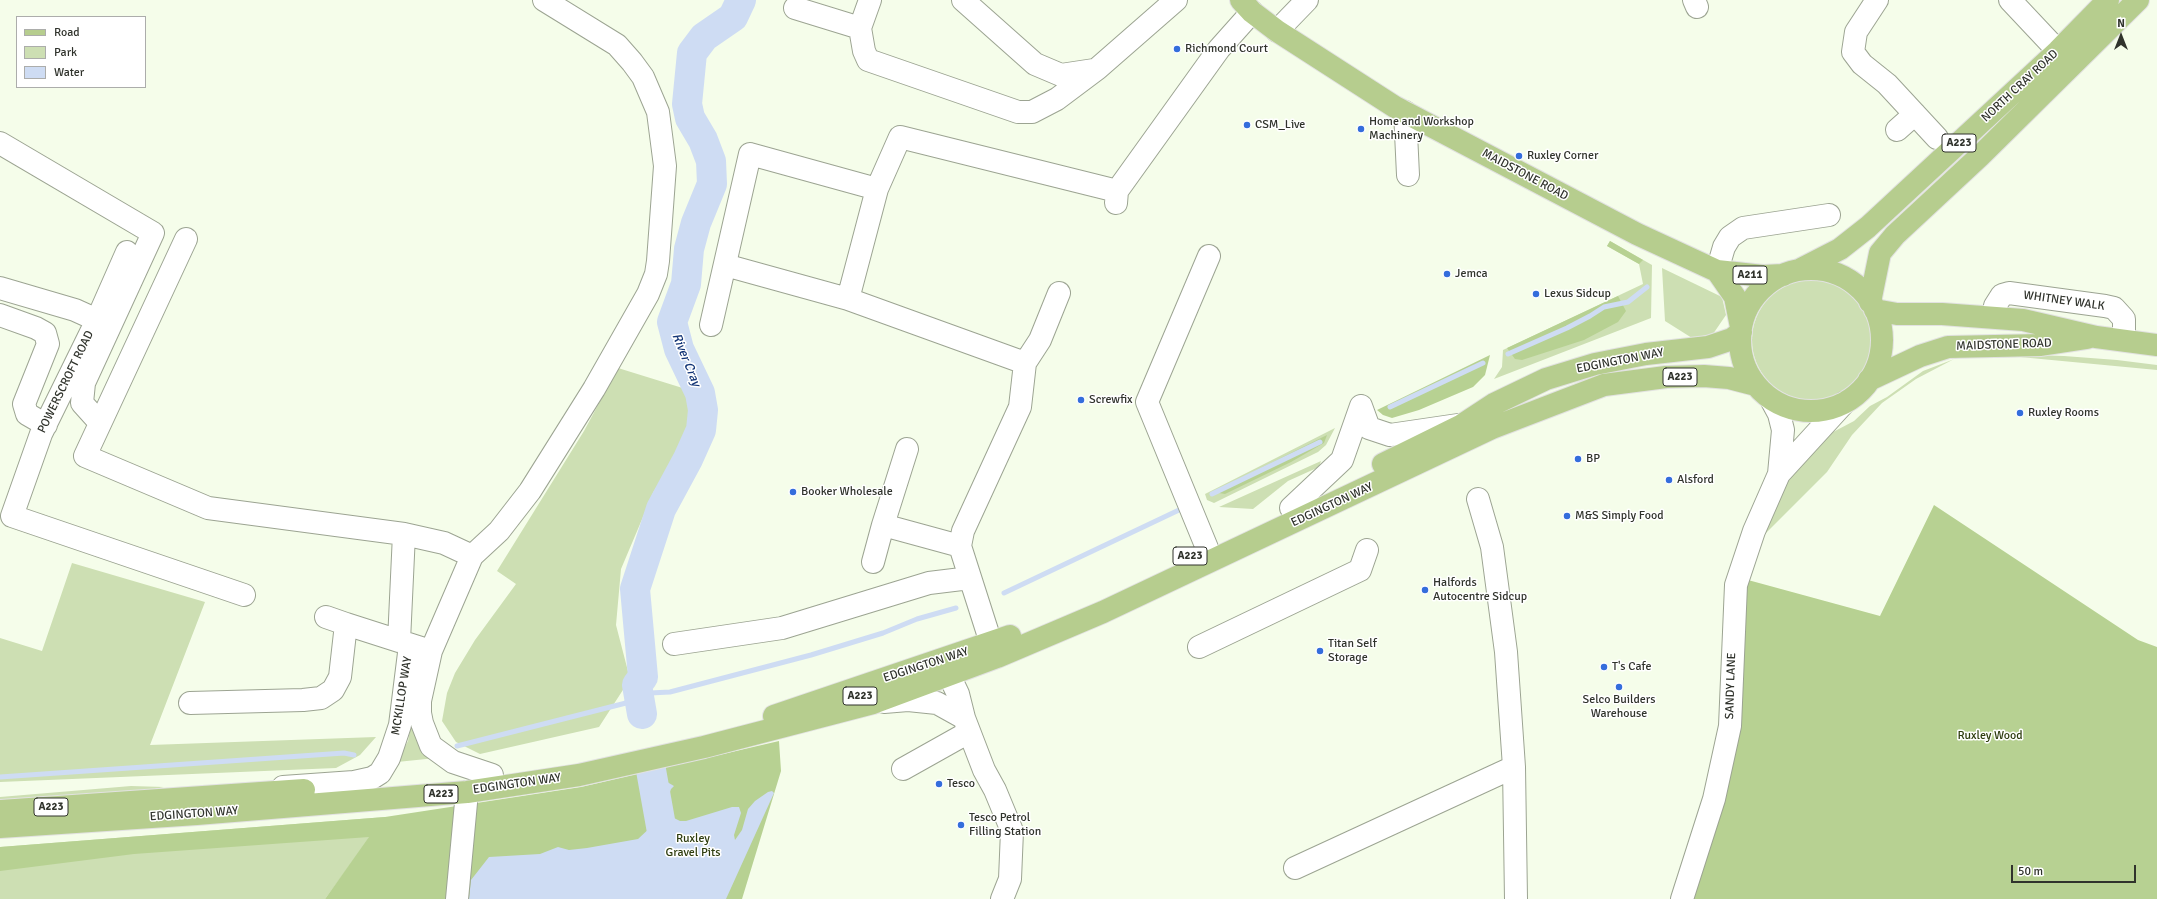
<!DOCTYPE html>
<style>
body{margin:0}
#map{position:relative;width:2157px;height:899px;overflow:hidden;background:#f5fdea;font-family:Signika,sans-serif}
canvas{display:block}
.legend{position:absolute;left:16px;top:16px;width:130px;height:72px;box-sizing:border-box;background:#fff;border:1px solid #acadab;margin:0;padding:5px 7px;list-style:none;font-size:12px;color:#30332c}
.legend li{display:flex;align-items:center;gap:8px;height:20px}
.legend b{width:20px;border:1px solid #acadab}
.north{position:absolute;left:2101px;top:16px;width:40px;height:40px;-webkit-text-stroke:3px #fff;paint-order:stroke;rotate:0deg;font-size:11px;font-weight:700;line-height:16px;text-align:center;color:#30332c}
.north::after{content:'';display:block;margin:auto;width:14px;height:18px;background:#30332c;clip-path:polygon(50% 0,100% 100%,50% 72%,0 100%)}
.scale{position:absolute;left:2011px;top:865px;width:125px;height:18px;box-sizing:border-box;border:2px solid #30332c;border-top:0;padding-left:5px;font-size:12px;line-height:14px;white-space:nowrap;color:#30332c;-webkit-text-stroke:3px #fff;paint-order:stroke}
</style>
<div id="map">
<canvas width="2157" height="899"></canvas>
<ul class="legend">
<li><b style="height:5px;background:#b6cd8e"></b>Road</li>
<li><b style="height:11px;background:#cddfb3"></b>Park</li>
<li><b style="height:11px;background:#cedcf3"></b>Water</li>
</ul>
<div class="north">N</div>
<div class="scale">50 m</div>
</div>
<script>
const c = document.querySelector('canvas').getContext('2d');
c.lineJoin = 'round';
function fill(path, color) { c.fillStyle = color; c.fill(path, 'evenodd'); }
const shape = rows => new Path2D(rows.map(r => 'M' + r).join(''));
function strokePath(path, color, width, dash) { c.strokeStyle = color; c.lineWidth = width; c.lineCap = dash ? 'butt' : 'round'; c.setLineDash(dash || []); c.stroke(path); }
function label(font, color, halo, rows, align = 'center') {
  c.font = font + ' Signika,sans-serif'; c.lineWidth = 3; c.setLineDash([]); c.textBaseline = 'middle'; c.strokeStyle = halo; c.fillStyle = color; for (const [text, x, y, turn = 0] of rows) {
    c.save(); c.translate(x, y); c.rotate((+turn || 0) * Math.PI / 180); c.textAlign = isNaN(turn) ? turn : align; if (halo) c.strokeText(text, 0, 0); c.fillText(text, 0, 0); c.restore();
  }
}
fill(shape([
 [1610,241,1652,265,1651,318,1494,379,1502,367,1503,350,1643,284,1639,264,1607,246],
 [1662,268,1722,297,1726,315,1713,334,1692,338,1665,321],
 '1752 340a60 60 0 1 1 120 0a60 60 0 1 1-120 0Z',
 [2006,354,2064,356,2117,360,2157,365,2157,370,2020,357,1956,358,1916,379,1882,403,1852,435,1827,472,1764,535,1783,489,1794,470,1818,440,1854,421,1870,406,1887,397,1923,371,1957,358],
 [618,368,689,390,694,417,687,443,654,491,621,569,616,625,630,679,599,727,480,754,456,742,442,721,447,693,455,673,475,640,516,584,497,571,584,431],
 [1335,428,1326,445,1318,452,1214,503,1207,500,1205,494],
 [1321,461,1319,467,1288,481,1253,509,1219,507],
 [72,563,205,602,150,745,376,737,360,755,336,768,0,782,0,638,42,651],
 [412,720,436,758,397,762,408,741],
 [131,786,164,787,118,797,0,805,0,797],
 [385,817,325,899,0,899,0,847]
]), '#cddfb3');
fill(shape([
 [1610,241,1643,260,1639,264,1607,246],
 [1618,296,1626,311,1618,322,1584,340,1522,360,1515,359,1507,348],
 [1490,355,1485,375,1473,387,1419,410,1392,418,1383,415,1377,410],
 [1327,435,1324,443,1291,462,1225,494,1219,493,1219,489],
 [1934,505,2138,640,2157,647,2157,899,1684,899,1715,800,1735,641,1748,580,1880,616],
 [779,741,781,771,742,899,325,899,369,837,134,854,0,871,0,847,385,817,581,787]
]), '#b7d192');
fill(shape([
 [662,779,674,786,671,789,667,801,672,817,680,821,686,821,732,807,739,807,741,813,734,835,735,840,742,830,748,809,755,801,768,792,772,791,774,793,726,899,469,899,471,880,489,857,540,854,558,847,569,850,587,848,638,839,653,825,655,820,652,806,647,797,640,792,644,790,648,782]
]), '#cedcf3');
strokePath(shape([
 [1508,354,1567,328,1590,316,1604,307,1628,302,1647,287],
 [1390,407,1483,363],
 [1212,494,1320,442],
 [1004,593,1179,510],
 [457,746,626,703,637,685,650,693,670,692,811,655,883,633,917,619,956,608],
 [0,777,344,753,354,755]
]), '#cedcf3', 5);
strokePath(shape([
 [642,714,637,685,643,677,635,589,661,509,688,459,701,430,703,410,700,393,679,349,672,322,686,284,689,249,696,223,712,184,711,161,703,140,690,118,687,104,692,53,704,37,733,17,741,0],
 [651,770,666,854,657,899]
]), '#cedcf3', 30);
const minor = shape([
 [870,0,860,28,864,51,868,60,1018,112,1032,112,1057,99,1097,69,1176,0],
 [963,0,1035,64,1061,75,1094,70],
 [1694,0,1697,7],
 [1877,0,1856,32,1853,52,1862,64,1887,84,1937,138],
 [2010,0,2058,51],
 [795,8,860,28],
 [1277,31,1307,0],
 [1405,112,1408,175],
 [1897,130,1915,114],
 [0,143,153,233,84,383,82,403,100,423],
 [877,189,900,137,1117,191,1116,203],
 [1117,191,1219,49,1252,12],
 [186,239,85,456,208,508,404,534,444,543,472,556],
 [127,252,97,320,41,434,12,516,244,595],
 [725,265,848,299],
 [1717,271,1724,247,1730,237,1743,228,1829,215],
 [0,288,75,310,97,320],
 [0,315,36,328,45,333,48,344,24,404,27,414,46,425],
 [1993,316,1995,306,2002,295,2009,293,2105,306,2114,308,2124,319,2124,340],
 [711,325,750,154,877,189,848,299,1025,363],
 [1361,406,1369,428,1390,435,1458,425],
 [907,449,883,525,960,546],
 [1779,474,1844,403],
 [1478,499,1492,547,1506,652,1514,767,1516,899],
 [1291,508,1342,460,1361,406],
 [1207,548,1147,402,1209,256],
 [873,562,883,525],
 [326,617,346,624],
 [399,641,404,534],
 [991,643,960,546,963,531,1020,407,1025,363,1040,340,1059,293],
 [674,644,782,628,929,583,970,578],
 [1199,647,1360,570,1367,550],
 [949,675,958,694,964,718,984,770,995,790,1012,831,1010,879,1002,899],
 [884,702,908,700,937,703,964,718],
 [190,703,303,700,321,698,333,690,340,677,346,624,424,649],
 [903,769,969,732],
 [492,775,453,762,431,746,422,723,420,713,420,701,431,651,472,556,499,531,530,491,594,389,648,294,656,274,658,261,665,166,658,112,643,77,632,62,617,45,544,0],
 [283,787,354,782,372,778,380,773,389,758,400,725,410,645],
 [1295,868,1514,767],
 [457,899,467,792],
 [1682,899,1714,799,1730,726,1736,585,1754,531,1779,474,1783,430,1779,414,1772,401]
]);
const major = shape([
 [1241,0,1252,12,1277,31,1395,107,1637,234,1717,271,1763,276,1783,275],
 [1801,269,1840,249,1868,227,2058,51,2108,0],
 '1740 340a71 71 0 1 1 142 0a71 71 0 1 1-142 0Z',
 [1717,271,1735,297,1741,327],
 [1870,302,1880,253,1895,235,1980,156,2138,0],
 [1875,310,1897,314,1942,314,2023,320,2096,337,2157,345],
 [1869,380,1920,356,1948,347,2041,345,2087,338],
 [1383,464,1462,425,1494,404,1546,379,1595,364,1646,354,1708,347,1732,339,1741,332],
 [774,716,1010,636],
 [0,811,304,790],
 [0,827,197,814,467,792,579,775,704,747,873,703,997,657,1103,612,1492,428,1604,385,1666,377,1704,376,1729,378,1756,385]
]);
strokePath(minor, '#9ca492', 24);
strokePath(major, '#e2e2e1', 24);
strokePath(minor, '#fff', 22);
strokePath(major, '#b6cd8e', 22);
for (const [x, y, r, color] of [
 [1177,49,4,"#346ddc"],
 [1247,125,4,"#346ddc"],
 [1361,129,4,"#346ddc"],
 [1519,156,4,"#346ddc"],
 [1447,274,4,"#346ddc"],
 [1536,294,4,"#346ddc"],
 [1081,400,4,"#346ddc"],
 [2020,413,4,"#346ddc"],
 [1578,459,4,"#346ddc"],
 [1669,480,4,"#346ddc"],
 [793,492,4,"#346ddc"],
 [1567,516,4,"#346ddc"],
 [1425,590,4,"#346ddc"],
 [1320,651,4,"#346ddc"],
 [1604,667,4,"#346ddc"],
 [1619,687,4,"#346ddc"],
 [939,784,4,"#346ddc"],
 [961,825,4,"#346ddc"]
]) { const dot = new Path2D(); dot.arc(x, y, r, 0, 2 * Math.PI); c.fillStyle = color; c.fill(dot); strokePath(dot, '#fff', 1.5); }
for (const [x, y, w] of [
 [1959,143,34],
 [1750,275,34],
 [1680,377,34],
 [1190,556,34],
 [860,696,34],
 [441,794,34],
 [51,807,34]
]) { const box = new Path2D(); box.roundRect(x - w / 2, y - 9, w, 18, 3); c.fillStyle = '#fff'; c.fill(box); strokePath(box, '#30332c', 1); }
label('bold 11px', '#30332c', null, [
 ["A223",1959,143],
 ["A211",1750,275],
 ["A223",1680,377],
 ["A223",1190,556],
 ["A223",860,696],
 ["A223",441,794],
 ["A223",51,807]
]);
label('12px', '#30332c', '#fff', [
 ["Richmond Court",1185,49],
 ["Home and Workshop",1369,122],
 ["Machinery",1369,136],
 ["CSM_Live",1255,125],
 ["Ruxley Corner",1527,156],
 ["Jemca",1455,274],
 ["Lexus Sidcup",1544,294],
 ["Screwfix",1089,400],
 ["Ruxley Rooms",2028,413],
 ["BP",1586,459],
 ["Alsford",1677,480],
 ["Booker Wholesale",801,492],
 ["M&S Simply Food",1575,516],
 ["Halfords",1433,583],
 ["Autocentre Sidcup",1433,597],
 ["Titan Self",1328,644],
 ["Storage",1328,658],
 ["T's Cafe",1612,667],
 ["Selco Builders",1619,700,"center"],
 ["Warehouse",1619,714,"center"],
 ["Tesco",947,784],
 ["Tesco Petrol",969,818],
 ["Filling Station",969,832]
], 'left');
label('12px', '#30332c', '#fff', [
 ["NORTH CRAY ROAD",2020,86,-43],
 ["MAIDSTONE ROAD",1525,175,28],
 ["WHITNEY WALK",2064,301,8],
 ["MAIDSTONE ROAD",2004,345,-2],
 ["EDGINGTON WAY",1620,361,-11],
 ["POWERSCROFT ROAD",66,382,-64],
 ["EDGINGTON WAY",1332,505,-25],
 ["EDGINGTON WAY",926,665,-18],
 ["SANDY LANE",1731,686,-88],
 ["MCKILLOP WAY",402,696,-81],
 ["EDGINGTON WAY",517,784,-8],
 ["EDGINGTON WAY",194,814,-4]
]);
label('12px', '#2d3c0e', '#fff', [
 ["Ruxley Wood",1990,736],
 ["Ruxley",693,839],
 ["Gravel Pits",693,853]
]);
label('italic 13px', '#133576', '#fff', [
 ["River Cray",686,360,68]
]);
</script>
